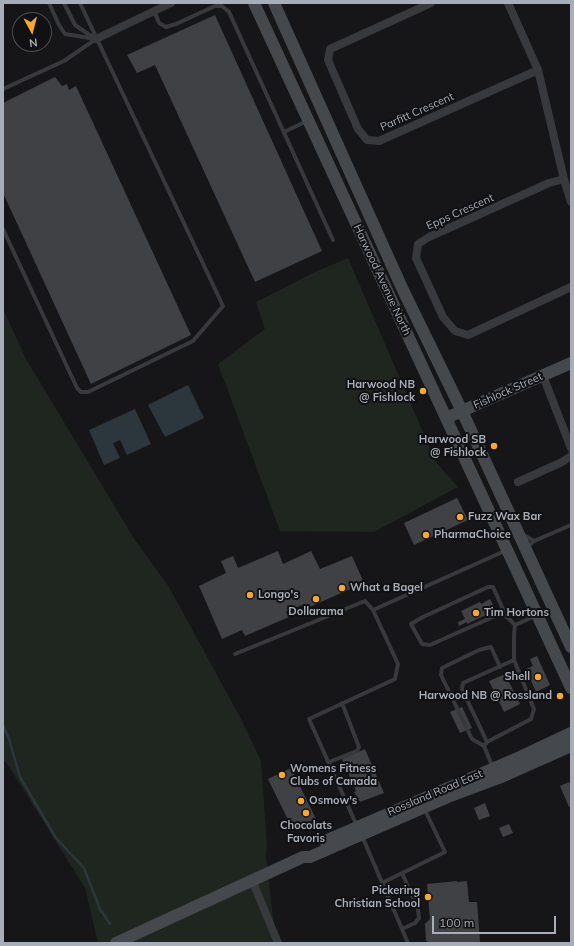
<!DOCTYPE html>
<style>
body{margin:0}
#map{position:relative;width:574px;height:946px;overflow:hidden;background:#161618;font-family:Mulish,sans-serif}
canvas{display:block}
.frame{position:absolute;inset:0;border:4px solid #a8aeb9;pointer-events:none}
.north{position:absolute;left:12px;top:12px;width:40px;height:40px;box-sizing:border-box;background:#111113;border:1px solid #4d5055;border-radius:50%;rotate:173deg;font-size:11px;font-weight:700;line-height:16px;text-align:center;color:#a8aeb9}
.north::after{content:'';display:block;margin:auto;width:14px;height:18px;background:#f6a830;clip-path:polygon(50% 0,100% 100%,50% 72%,0 100%)}
.scale{position:absolute;left:432px;top:916px;width:124px;height:18px;box-sizing:border-box;border:2px solid #a8aeb9;border-top:0;padding-left:5px;font-size:12px;line-height:14px;white-space:nowrap;color:#a8aeb9;-webkit-text-stroke:3px #111113;paint-order:stroke}
</style>
<div id="map">
<canvas width="574" height="946"></canvas>
<div class="frame"></div>
<div class="north">N</div>
<div class="scale">100 m</div>
</div>
<script>
const c = document.querySelector('canvas').getContext('2d');
c.lineJoin = 'round';
function fill(path, color) { c.fillStyle = color; c.fill(path, 'evenodd'); }
const shape = rows => new Path2D(rows.map(r => 'M' + r).join(''));
function strokePath(path, color, width, dash) { c.strokeStyle = color; c.lineWidth = width; c.lineCap = dash ? 'butt' : 'round'; c.setLineDash(dash || []); c.stroke(path); }
function label(font, color, halo, rows, align = 'center') {
  c.font = font + ' Mulish,sans-serif'; c.lineWidth = 4; c.setLineDash([]); c.textBaseline = 'middle'; c.strokeStyle = halo; c.fillStyle = color; for (const [text, x, y, turn = 0] of rows) {
    c.save(); c.translate(x, y); c.rotate((+turn || 0) * Math.PI / 180); c.textAlign = isNaN(turn) ? turn : align; if (halo) c.strokeText(text, 0, 0); c.fillText(text, 0, 0); c.restore();
  }
}
fill(shape([
 [348,258,436,462,458,487,374,532,280,531,218,364,265,329,256,302,315,272],
 [3,309,26,359,135,540,169,587,241,719,261,761,267,845,266,856,276,943,98,943,85,888,8,765,3,760]
]), '#1e261f');
fill(shape([
 [188,385,204,418,165,437,148,405],
 [135,409,151,444,127,455,120,440,113,443,120,458,104,465,89,430]
]), '#2c363d');
strokePath(shape([
 [3,725,9,739,20,777,56,838,84,868,100,909,110,924]
]), '#2c363d', 2.5);
fill(shape([
 [215,15,322,251,255,282,155,65,137,73,127,55],
 [55,77,62,86,67,84,69,90,76,86,191,335,91,384,3,193,3,103],
 [457,498,468,520,414,545,404,523],
 [278,551,283,564,311,551,320,569,352,556,364,583,305,609,302,605,286,612,289,617,245,636,242,630,222,639,199,586,226,573,221,561,233,556,238,568],
 [490,599,495,609,489,612,490,613,467,624,467,622,459,626,458,622,465,619,461,611,480,602,481,604],
 [537,656,550,685,536,692,526,669,533,666,530,659],
 [505,674,520,704,504,712,489,681],
 [462,707,472,728,460,733,450,712],
 [365,749,384,793,360,802,354,792,356,791,342,759],
 [291,768,316,819,293,830,268,779],
 [569,782,571,785,571,806,569,807,560,786],
 [485,803,490,816,479,820,474,808],
 [509,824,513,833,503,837,499,828],
 [457,881,457,882,467,881,469,902,477,902,480,942,428,943,427,941,426,941,425,924,430,919,427,884]
]), '#404145');
strokePath(shape([
 [49,3,59,25,65,34,96,39],
 [64,3,75,25,94,38],
 [154,11,159,23,166,27,176,24,215,6,222,6,229,12,333,240],
 [3,89,64,61,96,39],
 [284,132,307,121],
 [3,229,77,388,81,392,88,392,193,341,223,306,80,3],
 [522,534,534,541],
 [527,547,534,541,571,525],
 [504,612,430,645,422,644,411,624,423,617,488,587,493,587,506,616,515,625],
 [235,654,365,601,373,610],
 [487,742,462,689,463,683,514,660],
 [484,746,472,739,441,675,442,668,479,650,491,647,500,667],
 [329,762,357,751,359,747,342,703],
 [493,768,484,746,487,742,531,719,534,709,514,660,514,634,515,625,535,616],
 [357,826,309,719,395,679,398,664,373,610,507,550],
 [362,836,408,943],
 [382,883,445,852,424,808],
 [402,929,415,923,419,918,418,909,402,873]
]), '#37393d', 4);
strokePath(shape([
 [431,3,330,49,328,60,358,129,367,140,379,141,538,70],
 [508,3,538,70,564,179,571,202],
 [96,39,171,3],
 [564,179,549,183,429,237,418,244,416,258,443,317,455,331,468,335,571,287],
 [543,376,571,448],
 [518,482,562,462,571,456],
 [252,880,278,943]
]), '#37393d', 8);
strokePath(shape([
 [254,3,571,688],
 [274,3,402,288,462,411,571,647],
 [446,418,571,363],
 [325,841,520,757,571,733],
 [116,943,303,857,310,857,448,797,499,778,571,746]
]), '#45484d', 12);
for (const [x, y, r, color] of [
 [423,391,4,"#f6a830"],
 [494,446,4,"#f6a830"],
 [460,517,4,"#f6a830"],
 [426,535,4,"#f6a830"],
 [342,588,4,"#f6a830"],
 [250,595,4,"#f6a830"],
 [316,599,4,"#f6a830"],
 [476,613,4,"#f6a830"],
 [538,677,4,"#f6a830"],
 [560,696,4,"#f6a830"],
 [282,775,4,"#f6a830"],
 [301,801,4,"#f6a830"],
 [306,813,4,"#f6a830"],
 [428,897,4,"#f6a830"]
]) { const dot = new Path2D(); dot.arc(x, y, r, 0, 2 * Math.PI); c.fillStyle = color; c.fill(dot); strokePath(dot, '#111113', 1.5); }
label('11px', '#a8aeb9', '#111113', [
 ["Parfitt Crescent",417,112,-24],
 ["Epps Crescent",460,212,-24],
 ["Harwood Avenue North",382,280,65],
 ["Fishlock Street",508,391,-24],
 ["Rossland Road East",435,793,-23]
]);
label('bold 11px', '#a8aeb9', '#111113', [
 ["Harwood NB",415,385,"right"],
 ["@ Fishlock",415,398,"right"],
 ["Harwood SB",486,440,"right"],
 ["@ Fishlock",486,453,"right"],
 ["Fuzz Wax Bar",468,517],
 ["PharmaChoice",434,535],
 ["What a Bagel",350,588],
 ["Longo's",258,595],
 ["Dollarama",316,612,"center"],
 ["Tim Hortons",484,613],
 ["Shell",530,677,"right"],
 ["Harwood NB @ Rossland",552,696,"right"],
 ["Womens Fitness",290,769],
 ["Clubs of Canada",290,782],
 ["Osmow's",309,801],
 ["Chocolats",306,826,"center"],
 ["Favoris",306,839,"center"],
 ["Pickering",420,891,"right"],
 ["Christian School",420,904,"right"]
], 'left');
</script>
